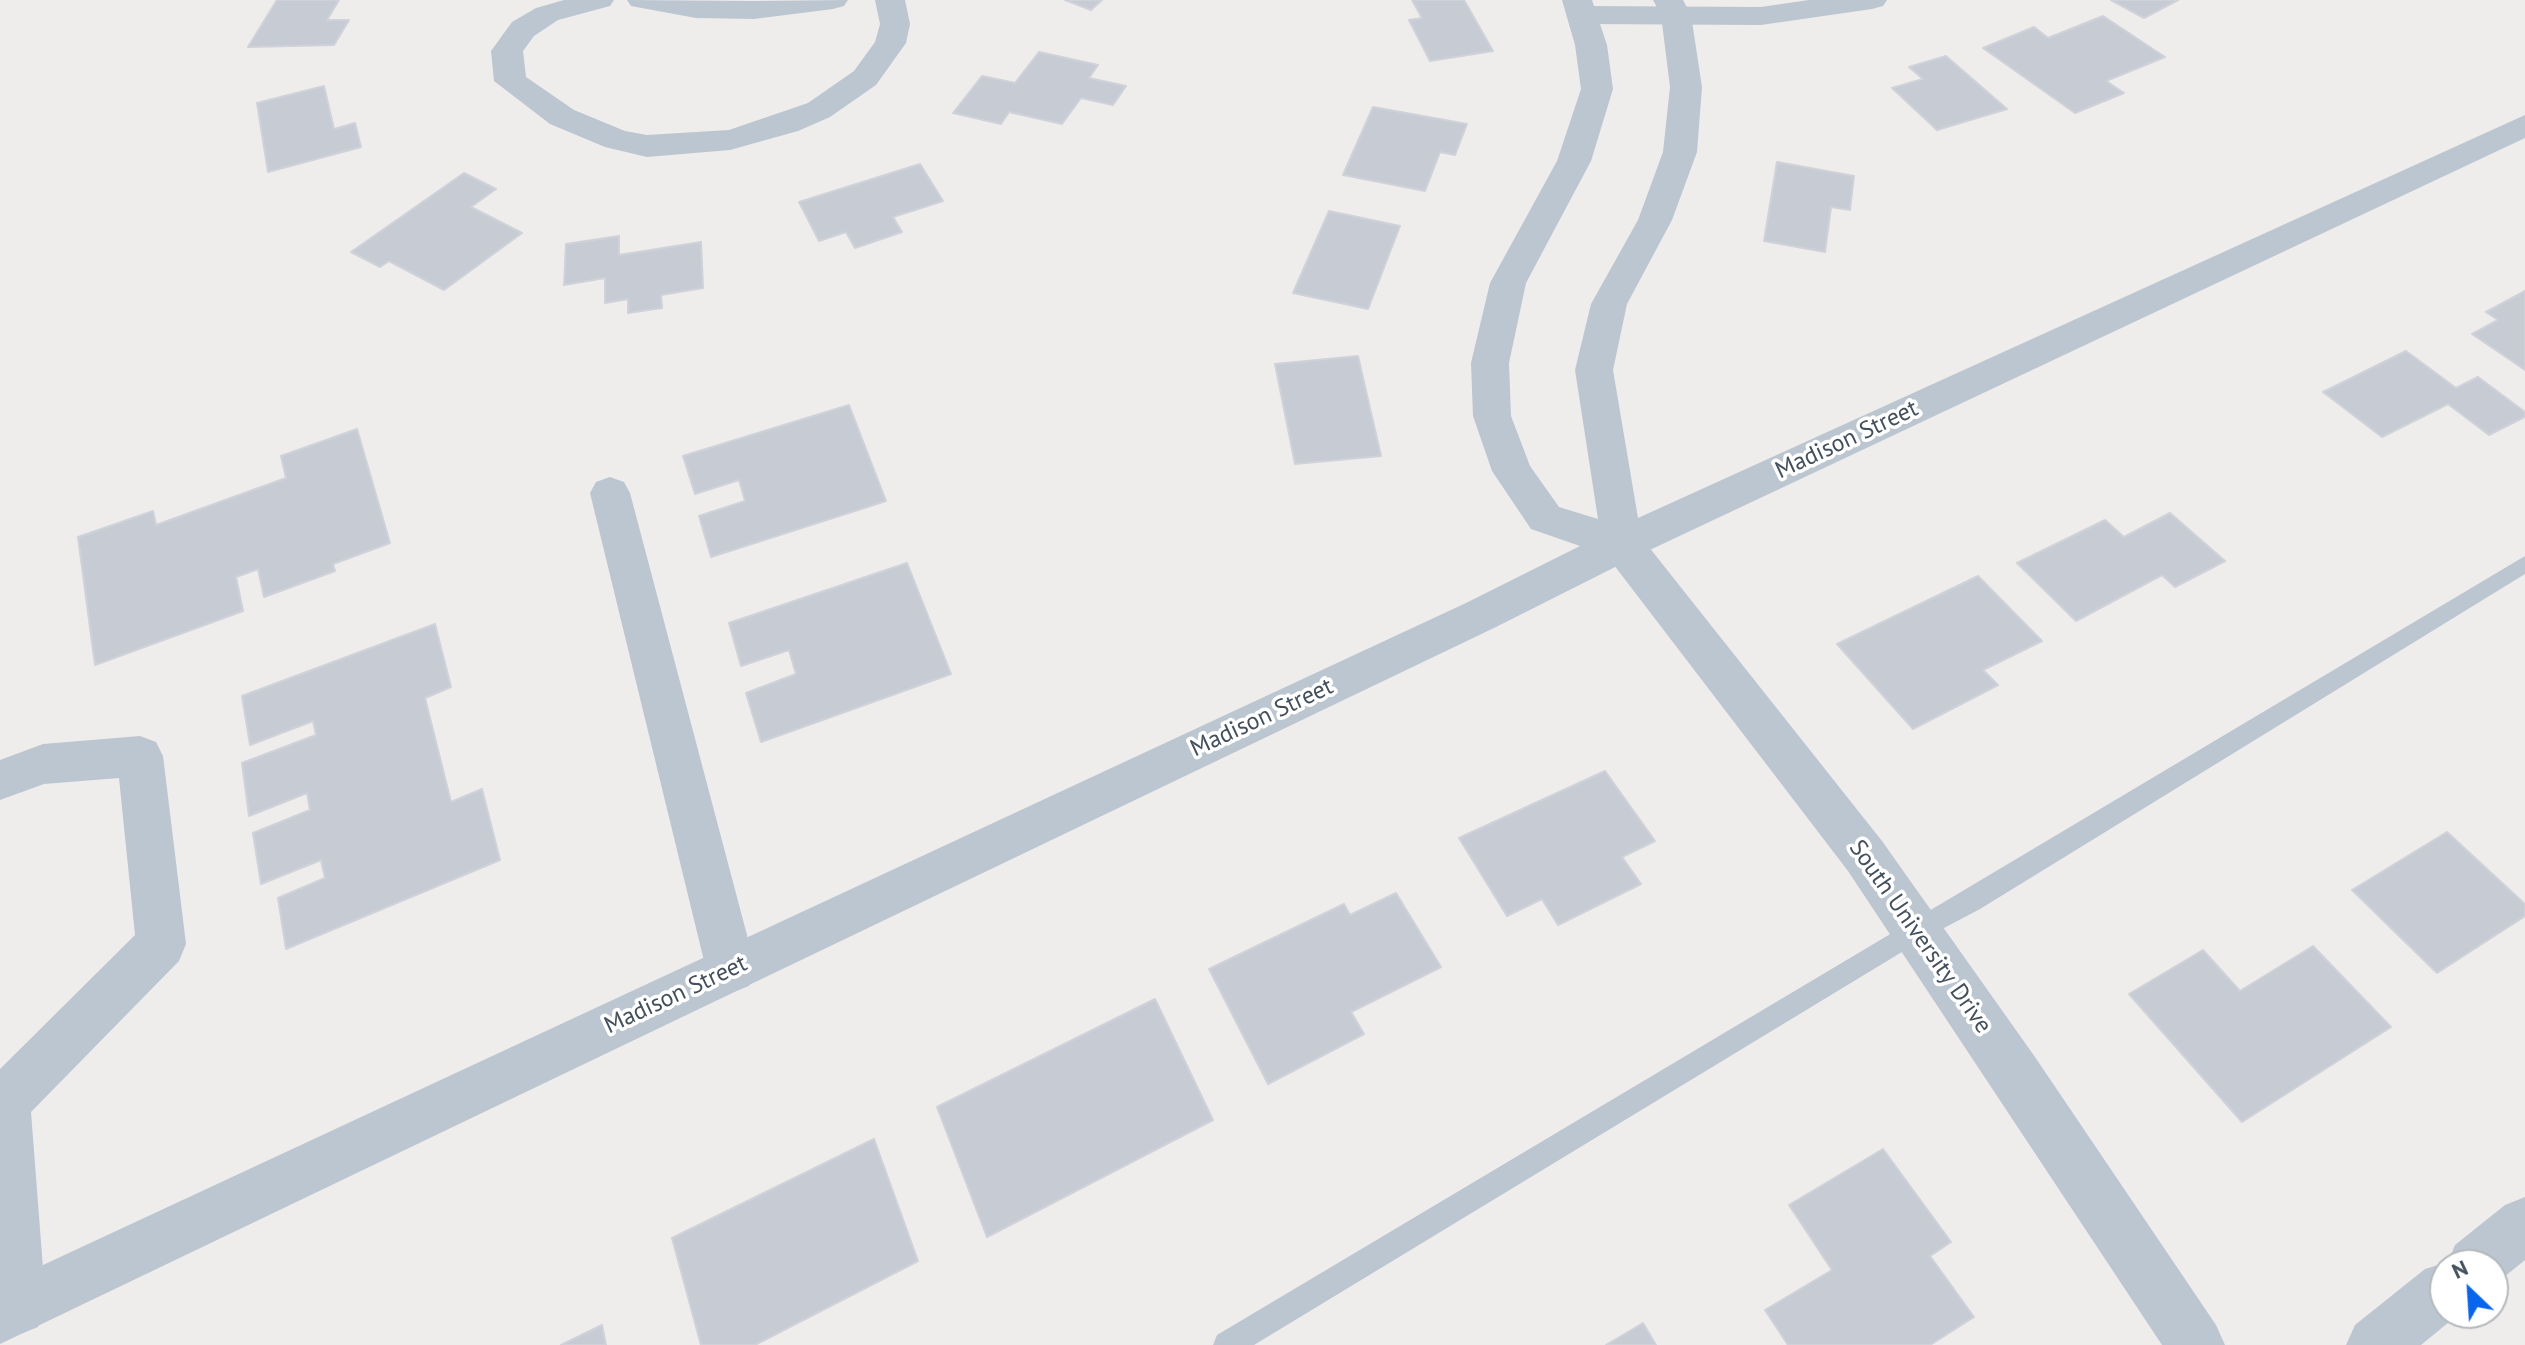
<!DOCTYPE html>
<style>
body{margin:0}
#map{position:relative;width:2525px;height:1345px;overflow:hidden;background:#efecec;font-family:"PT Sans",sans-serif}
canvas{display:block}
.north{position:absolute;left:2429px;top:1249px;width:80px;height:80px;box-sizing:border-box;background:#fff;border:2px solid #b4b9bd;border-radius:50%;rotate:335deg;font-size:22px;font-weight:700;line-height:32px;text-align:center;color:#434f5b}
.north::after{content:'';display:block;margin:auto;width:28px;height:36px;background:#0965ec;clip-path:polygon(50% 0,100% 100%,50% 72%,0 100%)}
</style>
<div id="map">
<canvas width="2525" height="1345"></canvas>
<div class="north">N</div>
</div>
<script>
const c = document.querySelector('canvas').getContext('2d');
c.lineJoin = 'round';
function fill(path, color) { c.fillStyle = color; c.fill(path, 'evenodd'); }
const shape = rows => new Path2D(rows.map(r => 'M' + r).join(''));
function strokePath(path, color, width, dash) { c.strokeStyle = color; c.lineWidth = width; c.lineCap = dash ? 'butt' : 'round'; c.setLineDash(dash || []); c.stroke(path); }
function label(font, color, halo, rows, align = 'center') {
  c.font = font + ' "PT Sans",sans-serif'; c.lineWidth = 7; c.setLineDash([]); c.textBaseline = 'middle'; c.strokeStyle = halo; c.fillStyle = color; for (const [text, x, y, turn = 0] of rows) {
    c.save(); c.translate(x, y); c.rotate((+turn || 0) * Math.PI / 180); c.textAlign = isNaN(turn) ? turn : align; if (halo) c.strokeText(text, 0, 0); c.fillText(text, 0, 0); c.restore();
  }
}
const building = shape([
 [277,0,339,0,327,20,349,20,334,45,248,47,277,0],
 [1065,0,1102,0,1091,10,1065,0],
 [1412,0,1464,0,1493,51,1430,61,1409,20,1422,18,1412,0],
 [2111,0,2178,0,2144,18,2111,0],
 [2103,16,2165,57,2106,81,2124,93,2075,113,1983,48,2034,27,2048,38,2103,16],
 [1039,52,1098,65,1089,78,1126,86,1113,105,1081,98,1062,124,1009,112,1001,124,953,113,982,76,1015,83,1039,52],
 [1946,56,2007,109,1937,130,1892,88,1923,79,1909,67,1946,56],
 [324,86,334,129,355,123,361,147,268,172,257,103,324,86],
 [1373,107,1467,124,1455,155,1440,152,1425,191,1343,175,1373,107],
 [1777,162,1854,176,1850,210,1831,207,1825,252,1764,241,1777,162],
 [920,164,943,201,893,217,902,232,855,248,846,232,819,241,799,202,920,164],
 [464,173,496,189,471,207,522,233,444,290,389,261,380,267,351,252,464,173],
 [1329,211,1400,226,1368,309,1293,293,1329,211],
 [619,236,619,255,701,242,703,288,661,295,662,308,628,313,628,299,605,303,605,278,564,285,566,244,619,236],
 [2525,291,2525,370,2472,334,2498,320,2486,312,2525,291],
 [2406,351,2456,388,2478,377,2525,412,2525,417,2489,435,2448,404,2382,437,2323,392,2406,351],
 [1358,356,1381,456,1295,464,1275,364,1358,356],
 [849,405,886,501,711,557,699,516,745,501,739,480,695,494,683,456,849,405],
 [357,429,390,543,333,564,335,571,264,597,258,569,236,577,243,611,95,665,78,537,153,511,156,525,286,478,281,456,357,429],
 [2170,513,2225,561,2175,587,2162,575,2076,621,2017,563,2105,520,2124,537,2170,513],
 [907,563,951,674,761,742,746,693,796,674,789,650,741,666,729,623,907,563],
 [1978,576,2042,641,1983,670,1998,685,1913,729,1837,644,1978,576],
 [435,624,451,687,425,698,451,802,482,789,500,860,286,949,278,898,325,878,321,860,261,884,253,833,310,810,307,793,249,816,242,763,316,735,313,721,250,745,242,696,435,624],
 [1605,771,1655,841,1622,857,1641,884,1558,925,1542,899,1507,916,1459,838,1605,771],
 [2447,832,2525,904,2525,916,2437,973,2352,890,2447,832],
 [1396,893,1441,967,1351,1012,1364,1034,1268,1084,1209,969,1344,904,1350,915,1396,893],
 [2313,946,2391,1027,2242,1122,2129,994,2203,950,2240,991,2313,946],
 [1155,999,1213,1120,987,1237,937,1107,1155,999],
 [874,1139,918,1261,755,1345,701,1345,672,1238,874,1139],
 [1883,1149,1951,1242,1930,1256,1974,1317,1930,1345,1788,1345,1765,1310,1832,1270,1789,1205,1883,1149],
 [1643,1323,1656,1345,1606,1345,1643,1323],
 [602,1325,606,1345,561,1345,602,1325]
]);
fill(building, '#c7cbd3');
strokePath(building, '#cfd2d9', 2);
fill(shape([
 [2525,556,2525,574,1980,909,1925,938,1254,1345,1213,1345,1217,1335,2525,556]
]), '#bbc6d0');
fill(shape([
 [564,0,614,0,610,6,558,20,534,36,523,51,526,77,574,110,625,131,647,135,729,130,808,103,854,71,875,42,880,24,875,0,905,0,910,24,906,43,876,85,830,117,798,131,730,150,647,157,605,147,550,124,494,81,491,51,512,22,536,8,564,0],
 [627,0,754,1,848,0,844,6,833,9,754,19,696,18,631,6,627,0],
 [1809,0,1887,0,1883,6,1872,9,1761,25,1583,24,1572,21,1568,15,1572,9,1583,6,1761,7,1809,0],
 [610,477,624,482,630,493,756,969,749,986,731,993,713,986,706,969,590,493,596,482,610,477],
 [1622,528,1637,532,1882,841,2035,1057,2216,1325,2225,1345,2162,1345,1848,871,1607,556,1601,544,1607,532,1622,528],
 [140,736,156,742,163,756,186,944,179,961,31,1112,46,1307,38,1327,18,1335,0,1328,0,1069,135,935,119,778,44,784,0,800,0,760,43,744,140,736],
 [2525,1197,2525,1260,2493,1286,2493,1265,2445,1265,2445,1313,2460,1313,2421,1345,2346,1345,2355,1325,2425,1269,2448,1262,2455,1245,2505,1205,2525,1197]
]), '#bbc6d0');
fill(shape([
 [1562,0,1592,0,1607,45,1613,89,1591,161,1526,283,1509,363,1511,416,1530,466,1559,507,1598,519,1575,370,1591,304,1638,220,1663,152,1670,87,1661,15,1653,0,1683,0,1691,15,1702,87,1697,152,1672,220,1627,304,1613,370,1638,518,2525,115,2525,138,1637,556,1496,627,0,1344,0,1285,1466,603,1580,546,1531,529,1492,471,1473,416,1471,363,1490,283,1557,161,1581,89,1575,45,1562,0]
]), '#bbc6d0');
label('24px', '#434f5b', '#fff', [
 ["Madison Street",1847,440,-25],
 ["Madison Street",1262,718,-25],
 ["South University Drive",1920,937,55],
 ["Madison Street",676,995,-25]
]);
</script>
